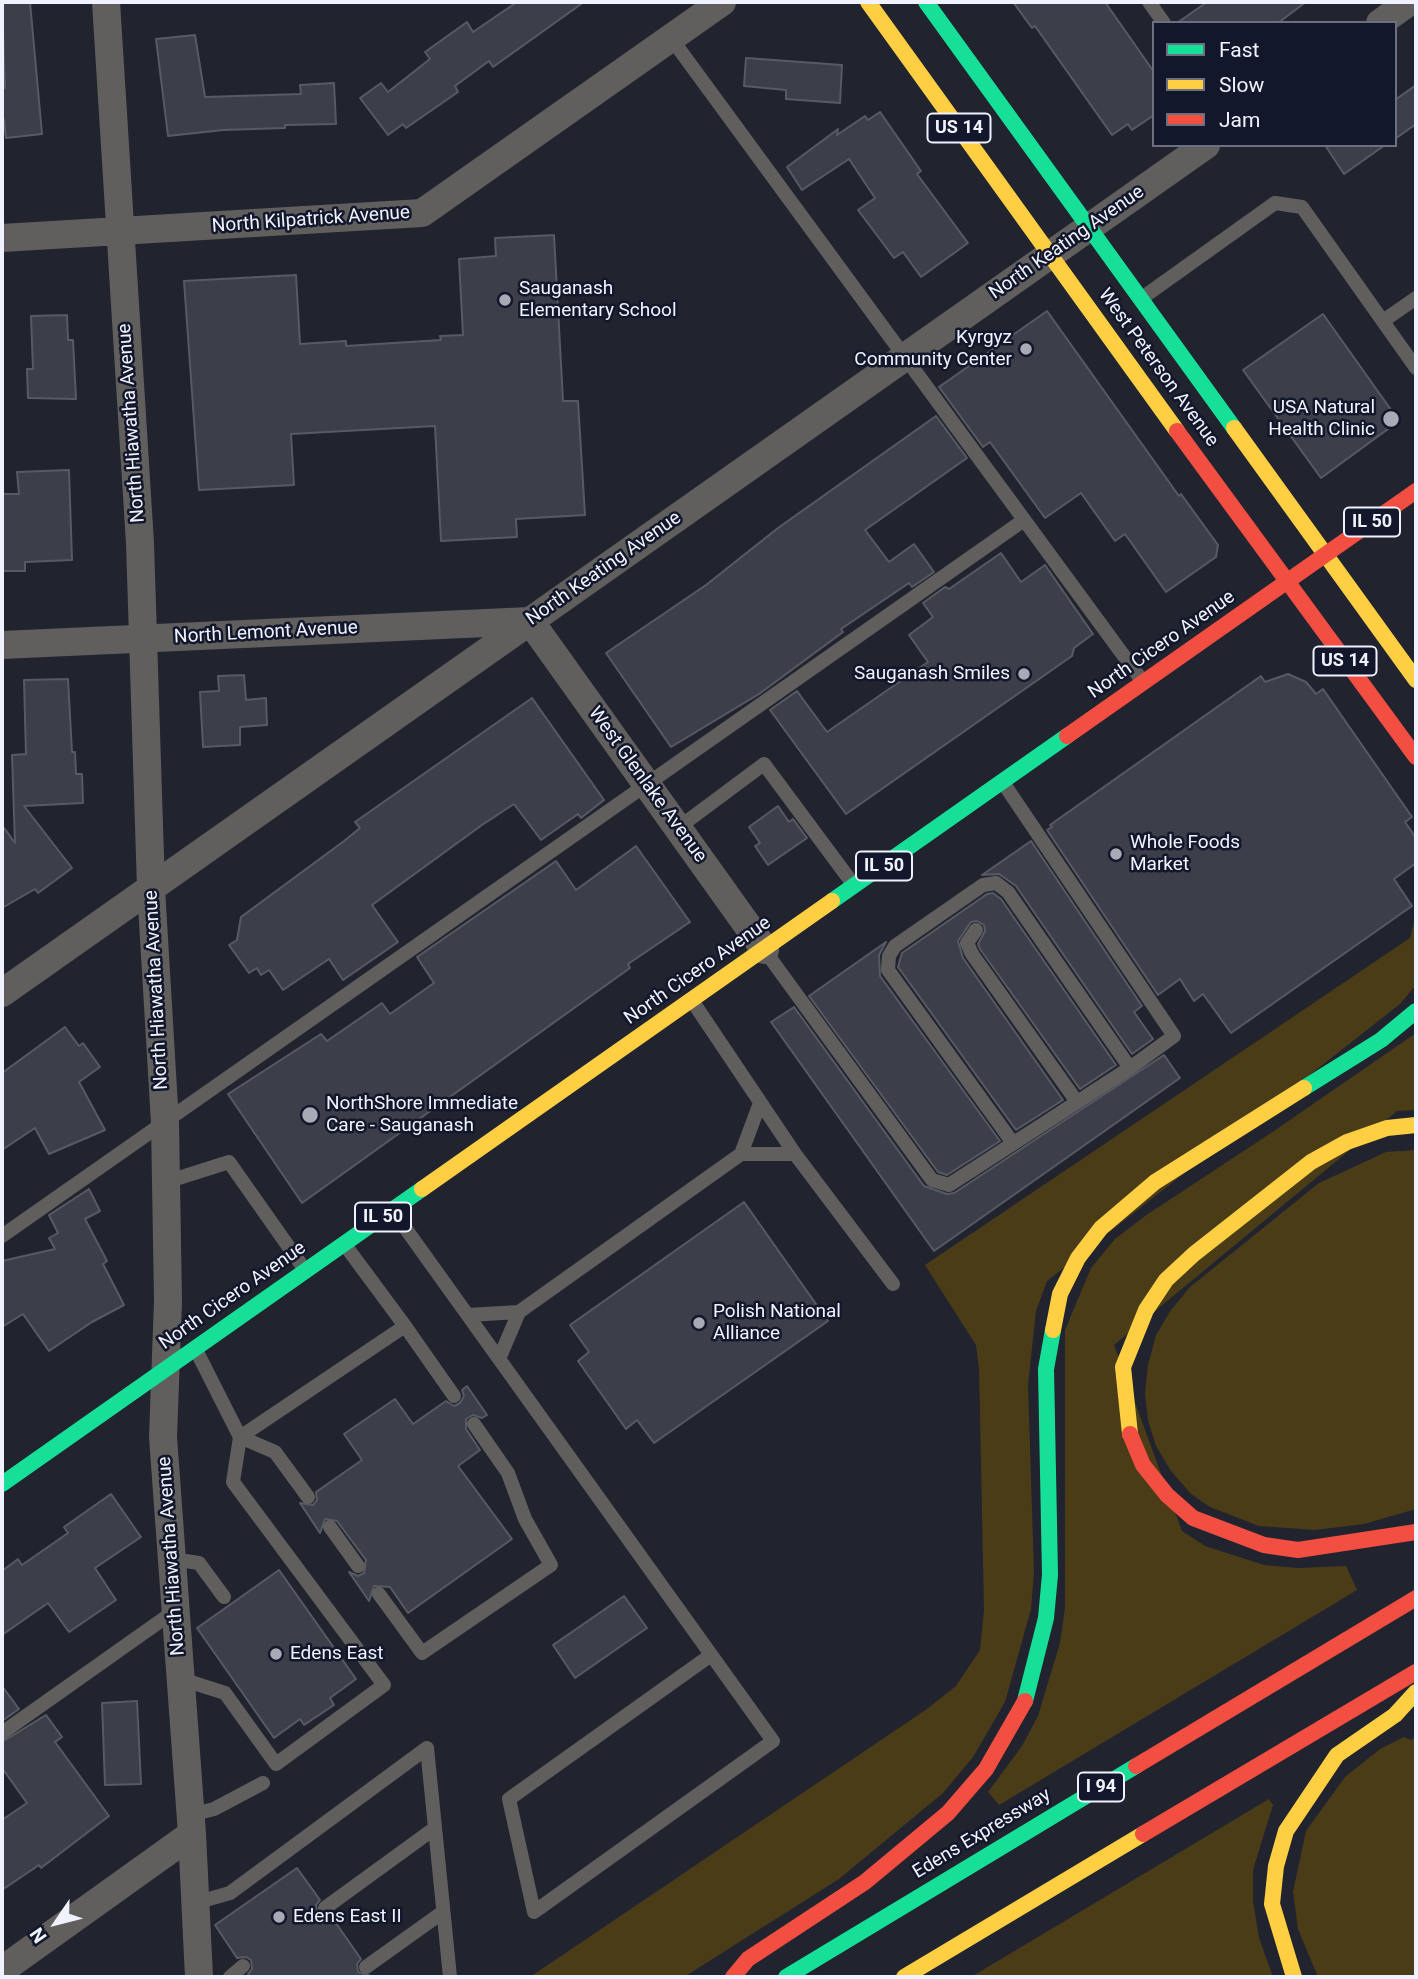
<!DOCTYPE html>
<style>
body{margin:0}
#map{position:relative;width:1418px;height:1979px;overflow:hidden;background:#21242f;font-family:Roboto,sans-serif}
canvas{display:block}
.frame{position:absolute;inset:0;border:4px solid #f0f3ff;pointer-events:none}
.legend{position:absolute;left:1152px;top:21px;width:245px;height:126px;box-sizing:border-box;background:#12172b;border:2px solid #6b6f80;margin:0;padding:9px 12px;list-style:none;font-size:21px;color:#f0f3ff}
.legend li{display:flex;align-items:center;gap:14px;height:35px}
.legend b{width:35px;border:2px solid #6b6f80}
.north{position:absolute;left:21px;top:1888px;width:70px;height:70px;-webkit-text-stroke:5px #12172b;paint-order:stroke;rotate:235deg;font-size:19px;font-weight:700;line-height:28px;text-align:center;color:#f0f3ff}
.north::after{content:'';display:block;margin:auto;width:24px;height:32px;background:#f0f3ff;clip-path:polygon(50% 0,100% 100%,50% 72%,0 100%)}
</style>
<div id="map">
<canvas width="1418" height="1979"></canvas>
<div class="frame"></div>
<ul class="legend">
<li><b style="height:9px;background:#16e098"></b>Fast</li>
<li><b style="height:9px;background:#ffcf43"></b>Slow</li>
<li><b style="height:9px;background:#f24e42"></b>Jam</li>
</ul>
<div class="north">N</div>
</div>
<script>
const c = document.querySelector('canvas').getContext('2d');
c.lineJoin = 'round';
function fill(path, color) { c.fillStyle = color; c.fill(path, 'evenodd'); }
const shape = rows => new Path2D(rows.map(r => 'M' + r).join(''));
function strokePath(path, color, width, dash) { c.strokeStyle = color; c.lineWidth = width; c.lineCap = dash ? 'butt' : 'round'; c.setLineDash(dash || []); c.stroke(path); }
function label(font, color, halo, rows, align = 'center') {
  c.font = font + ' Roboto,sans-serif'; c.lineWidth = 5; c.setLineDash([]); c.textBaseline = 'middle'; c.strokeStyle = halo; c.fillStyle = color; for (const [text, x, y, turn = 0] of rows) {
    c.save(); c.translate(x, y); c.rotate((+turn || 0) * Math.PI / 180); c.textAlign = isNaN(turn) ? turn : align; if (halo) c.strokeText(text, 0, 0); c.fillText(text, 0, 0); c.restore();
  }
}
fill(shape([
 [1416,915,1416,985,1400,1004,1047,1281,1036,1311,1028,1385,1034,1572,1031,1609,1005,1702,973,1757,943,1793,839,1879,684,1977,530,1977,927,1709,956,1686,980,1650,984,1610,979,1368,976,1345,925,1265,1410,938],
 [1416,1033,1416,1110,1397,1111,1114,1345,1182,1531,1205,1546,1264,1565,1298,1568,1346,1566,1357,1590,999,1805,988,1792,1022,1746,1038,1716,1060,1643,1065,1608,1065,1330,1091,1268,1115,1239,1145,1216,1271,1133],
 [1416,1150,1416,1509,1364,1524,1315,1530,1259,1526,1210,1507,1191,1494,1171,1471,1156,1446,1148,1420,1145,1393,1148,1365,1156,1335,1171,1310,1190,1287,1319,1183,1386,1152],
 [1404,1737,1411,1740,1416,1737,1416,1977,1318,1977,1298,1929,1293,1892,1306,1831,1345,1777,1380,1749],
 [1269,1799,1273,1805,1253,1870,1253,1901,1259,1938,1273,1977,971,1977]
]), '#4b3c18');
const building = shape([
 [2,2,30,2,42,134,6,138,4,119,2,119,2,88,5,88,2,2],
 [517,2,584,2,493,67,489,61,455,86,458,92,406,128,403,124,388,135,360,98,381,83,388,92,430,59,425,52,467,22,473,32,517,2],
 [1013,2,1105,2,1154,72,1154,115,1132,130,1128,124,1112,135,1035,26,1032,28,1013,2],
 [1207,2,1306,2,1278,23,1177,23,1207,2],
 [195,35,205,97,301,94,300,85,334,83,336,124,285,125,285,128,223,130,168,136,156,39,195,35],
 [746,58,842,65,840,103,786,99,786,90,744,86,746,58],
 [1416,85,1416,124,1395,139,1395,100,1416,85],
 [880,112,921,171,917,174,968,243,921,277,903,252,894,258,858,210,875,198,849,159,802,190,787,167,838,129,837,135,865,116,868,120,880,112],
 [1325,145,1385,145,1344,174,1325,145],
 [554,235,563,401,578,401,585,515,516,519,517,537,441,541,435,426,291,434,294,485,199,490,184,281,296,275,300,344,346,341,346,346,441,340,440,336,463,335,459,259,496,256,495,238,554,235],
 [1047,311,1179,496,1181,494,1218,545,1216,557,1166,592,1125,534,1115,541,1081,493,1045,518,990,442,983,447,939,387,1047,311],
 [1323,314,1399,421,1321,478,1243,370,1323,314],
 [67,315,68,340,73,340,76,399,28,398,27,369,33,369,31,316,67,315],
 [936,416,967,458,865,530,889,562,914,544,934,572,912,587,909,583,841,629,843,632,759,694,671,747,606,653,706,585,778,528,936,416],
 [69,470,72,560,25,562,25,571,2,571,2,494,19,494,17,472,69,470],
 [1001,553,1021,582,1045,565,1093,634,1074,648,1072,656,846,814,770,710,797,691,827,732,928,662,909,635,933,617,923,603,945,587,949,589,1001,553],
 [1288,674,1306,682,1316,694,1323,689,1412,817,1405,822,1416,838,1416,863,1394,879,1412,906,1231,1033,1203,994,1194,1001,1180,979,1158,995,1047,830,1052,827,1050,825,1261,676,1265,682,1288,674],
 [244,675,246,700,266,698,267,725,240,727,240,745,203,747,200,692,219,691,218,676,244,675],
 [68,679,72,752,75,752,76,774,82,774,83,803,24,806,72,868,38,893,35,889,2,908,2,825,15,843,12,755,26,754,24,680,68,679],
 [532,698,604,800,581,818,578,814,541,840,514,804,482,825,372,905,398,942,343,980,329,959,283,990,269,970,261,975,257,968,249,973,229,945,237,940,241,917,344,841,360,828,355,822,532,698],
 [778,806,789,822,793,819,807,838,768,865,755,846,760,843,749,827,778,806],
 [1031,841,1142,1006,1134,1012,1153,1039,1132,1054,1016,886,999,874,982,875,1031,841],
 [636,846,690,922,628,964,630,968,302,1203,228,1094,321,1034,327,1041,382,1003,390,1014,434,983,417,957,556,861,576,890,636,846],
 [993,893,1001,899,1116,1065,1080,1089,980,949,978,944,985,931,984,925,977,921,971,922,958,941,963,958,1063,1100,1016,1130,898,967,902,953,987,894,993,893],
 [886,942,879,955,880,976,1000,1141,947,1175,938,1172,809,996,886,942],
 [794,1007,924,1186,947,1194,954,1193,1164,1055,1180,1078,934,1251,771,1022,794,1007],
 [65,1027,79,1046,83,1043,100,1067,79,1082,105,1130,49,1154,35,1128,2,1150,2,1073,65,1027],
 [89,1189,100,1211,85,1219,107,1261,103,1264,124,1305,92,1322,49,1351,23,1314,2,1327,2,1261,55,1249,49,1238,58,1233,49,1215,89,1189],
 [744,1202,828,1321,654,1443,637,1420,626,1429,578,1361,589,1352,570,1325,744,1202],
 [467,1386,487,1415,482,1418,473,1415,466,1419,466,1429,480,1450,458,1466,512,1539,408,1613,390,1587,374,1586,369,1601,349,1572,358,1576,364,1573,366,1560,337,1521,325,1519,320,1533,300,1503,313,1505,317,1500,316,1492,362,1460,344,1434,395,1399,413,1424,446,1401,454,1406,460,1403,464,1396,462,1390,467,1386],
 [111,1494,141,1537,95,1568,116,1600,69,1632,48,1603,2,1635,2,1571,18,1559,22,1565,68,1533,64,1527,111,1494],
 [279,1570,356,1679,330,1698,334,1705,304,1725,300,1719,274,1738,197,1628,279,1570],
 [624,1596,647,1628,575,1678,553,1645,624,1596],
 [2,1686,19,1709,2,1721,2,1686],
 [137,1701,141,1784,105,1785,102,1703,137,1701],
 [46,1715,62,1737,55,1742,109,1816,41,1868,39,1865,2,1890,2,1820,27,1803,2,1768,2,1742,46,1715],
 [297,1868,320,1900,316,1905,317,1913,322,1917,331,1916,361,1959,357,1964,358,1972,374,1977,251,1977,248,1974,252,1969,251,1960,246,1957,237,1958,215,1925,297,1868]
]);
fill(building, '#3c3f4a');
strokePath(building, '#575a64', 2);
strokePath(shape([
 [1149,2,1164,23],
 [671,38,1143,682],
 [1142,298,1275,203,1302,207,1416,368],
 [1383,321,1416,298],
 [1004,784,1174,1036,1130,1068,1008,892,996,883,983,885,895,946,889,956,888,970,1013,1143],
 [678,828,764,764,853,884],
 [976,930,967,943,972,954,1077,1102],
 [765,951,932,1180,949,1185,1130,1068],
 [693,1002,795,1154,893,1284],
 [741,1154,795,1154],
 [166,1182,229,1162,305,1270],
 [393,1211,773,1741,534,1912,509,1799,711,1655],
 [2,1236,1024,520],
 [468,1315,519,1312],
 [405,1326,454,1396],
 [499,1359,519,1312,741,1154,760,1103],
 [240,1437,405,1326,345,1245],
 [240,1437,275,1452,308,1497],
 [330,1527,358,1566],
 [172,1559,199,1563,224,1597],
 [379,1594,422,1653,551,1565,525,1519,508,1473,474,1424],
 [181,1679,225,1693,276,1764,384,1685,233,1482,240,1437,196,1350],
 [2,1733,176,1610],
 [191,1815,214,1809,263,1783],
 [195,1903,230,1893,427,1748,450,1977],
 [325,1908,435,1828],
 [366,1967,443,1912],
 [230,1977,243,1966]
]), '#605f5d', 14);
strokePath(shape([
 [106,2,140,543,151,888,165,1123,168,1301,163,1437,192,1834,199,1977],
 [1380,23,1409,2],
 [2,238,422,213,722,2],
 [2,645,530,621,765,950],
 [2,993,1206,145],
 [2,1970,192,1834]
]), '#605f5d', 28);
strokePath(shape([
 [926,2,1234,428],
 [832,901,1067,736],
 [1304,1088,1381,1040,1416,1011],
 [2,1484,422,1189],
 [1025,1701,1046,1618,1050,1575,1046,1369,1053,1330],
 [786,1977,1136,1766]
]), '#16e098', 16);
strokePath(shape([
 [868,2,1177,431],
 [1234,428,1416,680],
 [422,1189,832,901],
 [1053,1330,1060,1294,1078,1258,1101,1228,1155,1182,1304,1088],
 [1130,1434,1123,1367,1146,1310,1166,1280,1194,1254,1311,1162,1347,1142,1387,1128,1416,1125],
 [904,1977,1143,1834],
 [1294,1977,1272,1904,1276,1866,1286,1831,1337,1755,1395,1715,1416,1692]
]), '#ffcf43', 16);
strokePath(shape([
 [1177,431,1416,757],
 [1067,736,1416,491],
 [1130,1434,1143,1465,1167,1495,1193,1518,1264,1545,1298,1550,1416,1532],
 [1136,1766,1416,1598],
 [1143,1834,1416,1672],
 [733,1977,748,1959,865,1882,948,1813,986,1769,1025,1701]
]), '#f24e42', 16);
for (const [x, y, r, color] of [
 [505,300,7,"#a8abb6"],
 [1026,349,7,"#a8abb6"],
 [1391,419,9,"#a8abb6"],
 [1024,674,7,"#a8abb6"],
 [1116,854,7,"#a8abb6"],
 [310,1115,9,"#a8abb6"],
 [699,1323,7,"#a8abb6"],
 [276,1654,7,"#a8abb6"],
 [279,1917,7,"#a8abb6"]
]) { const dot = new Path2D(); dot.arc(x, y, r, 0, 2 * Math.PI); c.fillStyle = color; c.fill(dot); strokePath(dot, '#12172b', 2.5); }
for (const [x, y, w] of [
 [959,128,63],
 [1372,522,56],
 [1345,661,63],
 [884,866,56],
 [383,1217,56],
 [1101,1787,46]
]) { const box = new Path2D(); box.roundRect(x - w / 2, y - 14.5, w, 29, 5); c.fillStyle = '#12172b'; c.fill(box); strokePath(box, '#f0f3ff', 2); }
label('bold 18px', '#f0f3ff', null, [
 ["US 14",959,128],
 ["IL 50",1372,522],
 ["US 14",1345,661],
 ["IL 50",884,866],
 ["IL 50",383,1217],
 ["I 94",1101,1787]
]);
label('19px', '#f0f3ff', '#12172b', [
 ["North Kilpatrick Avenue",311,220,-4],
 ["North Keating Avenue",1067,243,-35],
 ["West Peterson Avenue",1158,368,54],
 ["North Hiawatha Avenue",132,423,-94],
 ["North Keating Avenue",604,569,-35],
 ["North Lemont Avenue",266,633,-3],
 ["North Cicero Avenue",1162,645,-35],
 ["West Glenlake Avenue",647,785,54],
 ["North Cicero Avenue",698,971,-35],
 ["North Hiawatha Avenue",157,990,-93],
 ["North Cicero Avenue",233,1296,-35],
 ["North Hiawatha Avenue",172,1556,-94],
 ["Edens Expressway",982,1834,-31]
]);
label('19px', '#f0f3ff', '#12172b', [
 ["Sauganash",519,289],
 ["Elementary School",519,311],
 ["Kyrgyz",1012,338,"right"],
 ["Community Center",1012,360,"right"],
 ["USA Natural",1375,408,"right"],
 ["Health Clinic",1375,430,"right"],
 ["Sauganash Smiles",1010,674,"right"],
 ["Whole Foods",1130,843],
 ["Market",1130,865],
 ["NorthShore Immediate",326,1104],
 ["Care - Sauganash",326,1126],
 ["Polish National",713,1312],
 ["Alliance",713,1334],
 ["Edens East",290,1654],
 ["Edens East II",293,1917]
], 'left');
</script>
